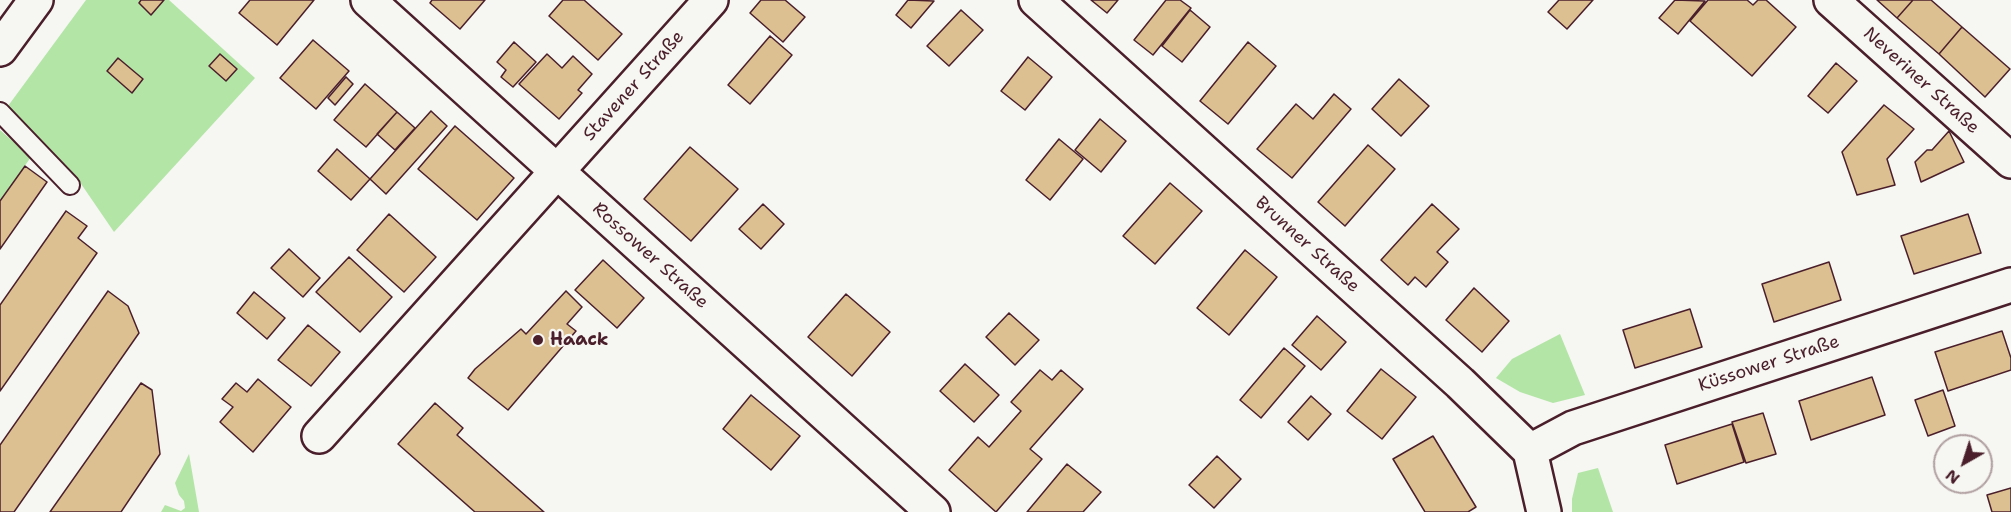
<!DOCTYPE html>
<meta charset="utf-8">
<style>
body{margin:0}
#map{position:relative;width:2011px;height:512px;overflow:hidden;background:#f6f6f2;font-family:"Shantell Sans",sans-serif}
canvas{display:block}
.north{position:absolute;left:1933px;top:434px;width:60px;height:60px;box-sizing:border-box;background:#f6f6f2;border:2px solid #b1a0a2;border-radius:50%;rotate:219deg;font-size:16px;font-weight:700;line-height:24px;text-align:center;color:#4a1f2b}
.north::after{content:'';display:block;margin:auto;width:21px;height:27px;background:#4a1f2b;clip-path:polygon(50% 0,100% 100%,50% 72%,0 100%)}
</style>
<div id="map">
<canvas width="2011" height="512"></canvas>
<div class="north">N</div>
</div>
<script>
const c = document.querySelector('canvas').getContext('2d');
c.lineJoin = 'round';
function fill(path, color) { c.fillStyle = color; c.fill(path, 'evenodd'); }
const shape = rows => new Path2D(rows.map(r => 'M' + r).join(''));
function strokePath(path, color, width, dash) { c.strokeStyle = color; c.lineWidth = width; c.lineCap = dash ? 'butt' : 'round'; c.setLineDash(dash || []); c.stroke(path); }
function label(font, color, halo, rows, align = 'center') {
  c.font = font + ' "Shantell Sans",sans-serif'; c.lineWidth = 4.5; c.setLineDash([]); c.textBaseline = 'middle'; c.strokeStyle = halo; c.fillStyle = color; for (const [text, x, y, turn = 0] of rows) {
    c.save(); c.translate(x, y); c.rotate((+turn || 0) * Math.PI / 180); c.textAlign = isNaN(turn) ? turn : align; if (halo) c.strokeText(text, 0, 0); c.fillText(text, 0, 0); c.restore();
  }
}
fill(shape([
 [86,0,169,0,255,78,114,232,75,175,8,106],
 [0,130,31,157,0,201],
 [1560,334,1585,395,1553,403,1520,392,1496,378,1512,359],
 [189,454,199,512,161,512,165,505,181,511,185,508,184,501,179,495,175,483],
 [1598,468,1613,512,1572,512,1572,499,1578,473]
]), '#b3e5a6');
const building = shape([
 [141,0,164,0,151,15,139,3,141,0],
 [250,0,314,0,277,45,239,13,250,0],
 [432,0,485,0,460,29,430,3,432,0],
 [563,0,584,0,622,34,598,60,549,16,563,0],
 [761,0,785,0,805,17,783,42,750,13,761,0],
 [908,0,934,1,911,28,896,15,908,0],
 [1091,0,1118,0,1107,13,1091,0],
 [1166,0,1180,0,1191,8,1153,55,1134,40,1166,0],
 [1559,0,1593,0,1567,29,1548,12,1559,0],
 [1675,0,1705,1,1678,34,1659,18,1675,0],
 [1708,0,1747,0,1753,5,1758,0,1766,0,1796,27,1752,76,1690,21,1708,0],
 [1877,0,1913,0,1897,18,1877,0],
 [1913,0,1931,0,1962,27,1939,54,1897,18,1913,0],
 [961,10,983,30,949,66,927,46,961,10],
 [1190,10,1210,27,1182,62,1162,46,1190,10],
 [1962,27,2010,69,1985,97,1939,54,1962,27],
 [770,36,792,55,750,104,728,85,770,36],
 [313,40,349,71,316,109,280,78,313,40],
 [514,42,536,62,513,87,501,77,506,70,497,62,514,42],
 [1248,42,1276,66,1228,124,1200,101,1248,42],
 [220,54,237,69,226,81,209,66,220,54],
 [547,54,562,68,573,56,592,74,578,90,582,93,559,119,519,84,547,54],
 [1028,57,1052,77,1025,110,1001,91,1028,57],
 [118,58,143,79,132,93,107,71,118,58],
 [1836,63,1857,81,1828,113,1808,96,1836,63],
 [346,77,353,84,335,105,328,98,346,77],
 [1399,79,1429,106,1401,136,1372,109,1399,79],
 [365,84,397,112,366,147,334,120,365,84],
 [1334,94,1351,109,1292,178,1257,149,1296,104,1313,119,1334,94],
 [1884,105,1914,129,1887,159,1895,185,1857,195,1842,152,1884,105],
 [431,111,447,126,386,194,370,179,431,111],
 [397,112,415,128,395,150,377,134,397,112],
 [1100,119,1126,141,1101,172,1075,150,1100,119],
 [455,126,514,178,477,220,418,169,455,126],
 [1949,131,1964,162,1921,182,1915,162,1927,150,1932,150,1949,131],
 [1059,139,1083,159,1050,200,1026,180,1059,139],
 [1368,145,1395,169,1345,226,1318,202,1368,145],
 [690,147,738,189,691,241,644,199,690,147],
 [337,149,370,179,351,200,318,171,337,149],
 [25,166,47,182,0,249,0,201,25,166],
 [1170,183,1202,211,1155,264,1123,236,1170,183],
 [763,204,784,224,761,249,739,229,763,204],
 [1432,204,1459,229,1437,252,1448,262,1426,287,1415,277,1408,285,1381,260,1432,204],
 [66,211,87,226,78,238,97,253,0,391,0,305,66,211],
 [389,214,436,257,404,292,357,250,389,214],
 [1968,214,1981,253,1914,274,1901,236,1968,214],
 [289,249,320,278,303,297,271,268,289,249],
 [1245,250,1277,277,1229,335,1197,308,1245,250],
 [349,257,392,297,360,332,316,292,349,257],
 [603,260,644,298,617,328,575,290,603,260],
 [1829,262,1841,300,1774,322,1762,284,1829,262],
 [1474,288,1509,321,1482,352,1446,320,1474,288],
 [108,291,128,306,139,333,14,512,0,512,0,445,108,291],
 [566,291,582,307,567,324,576,331,508,410,468,378,475,369,521,329,526,334,566,291],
 [254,292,285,318,267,339,237,313,254,292],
 [846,294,890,332,852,376,808,337,846,294],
 [1690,309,1702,347,1635,368,1623,330,1690,309],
 [1009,313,1039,340,1015,365,986,337,1009,313],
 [1317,316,1346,342,1321,370,1292,345,1317,316],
 [308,325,340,352,311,386,278,360,308,325],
 [2002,331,2011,358,2011,370,1948,391,1935,352,2002,331],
 [1284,348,1305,366,1261,418,1240,400,1284,348],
 [965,364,999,395,974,422,940,391,965,364],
 [1381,369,1416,397,1382,439,1347,411,1381,369],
 [1040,370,1052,380,1061,370,1083,389,1030,449,1042,459,996,512,949,470,978,437,989,447,1021,411,1011,402,1040,370],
 [1872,377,1885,415,1811,440,1799,401,1872,377],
 [258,379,291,407,253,452,220,422,233,407,222,399,236,383,247,392,258,379],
 [141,383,152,390,160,454,121,512,50,512,141,383],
 [1943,390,1955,426,1928,436,1915,400,1943,390],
 [751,395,800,436,771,470,723,429,751,395],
 [1311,396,1331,414,1308,440,1288,422,1311,396],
 [435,403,463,428,457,435,544,512,475,512,398,444,435,403],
 [1763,413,1776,454,1746,463,1732,422,1763,413],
 [1732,424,1744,462,1677,484,1665,445,1732,424],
 [1433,436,1476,507,1468,512,1425,512,1393,459,1433,436],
 [1217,456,1241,479,1214,508,1189,485,1217,456],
 [1067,464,1101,492,1083,512,1027,512,1067,464],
 [2011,488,2011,512,1992,512,1987,495,2011,488]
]);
fill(building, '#dcc091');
strokePath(building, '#4a1f2b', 1.5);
const lane = shape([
 [0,112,70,185]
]);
const street = shape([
 [368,0,933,512],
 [1036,0,1460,383,1530,451,1544,512],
 [1831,0,2011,161],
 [319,436,711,0],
 [1530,451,1573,428,2011,285]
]);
const secondary = shape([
 [0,49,36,0]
]);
strokePath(lane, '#4a1f2b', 22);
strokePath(street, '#4a1f2b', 38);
strokePath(secondary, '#4a1f2b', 38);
strokePath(lane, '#f6f6f2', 18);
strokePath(street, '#f6f6f2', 33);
strokePath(secondary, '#f6f6f2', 33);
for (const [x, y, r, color] of [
 [538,340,6,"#4a1f2b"]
]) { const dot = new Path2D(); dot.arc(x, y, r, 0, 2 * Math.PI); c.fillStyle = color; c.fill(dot); strokePath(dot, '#f6f6f2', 2); }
label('18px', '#4a1f2b', '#f6f6f2', [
 ["Neveriner Straße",1921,81,42],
 ["Stavener Straße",634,86,-48],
 ["Brunner Straße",1307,245,42],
 ["Rossower Straße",650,256,42],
 ["Küssower Straße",1769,364,-18]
]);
label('bold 18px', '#4a1f2b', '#f6f6f2', [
 ["Haack",550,340]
], 'left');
</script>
